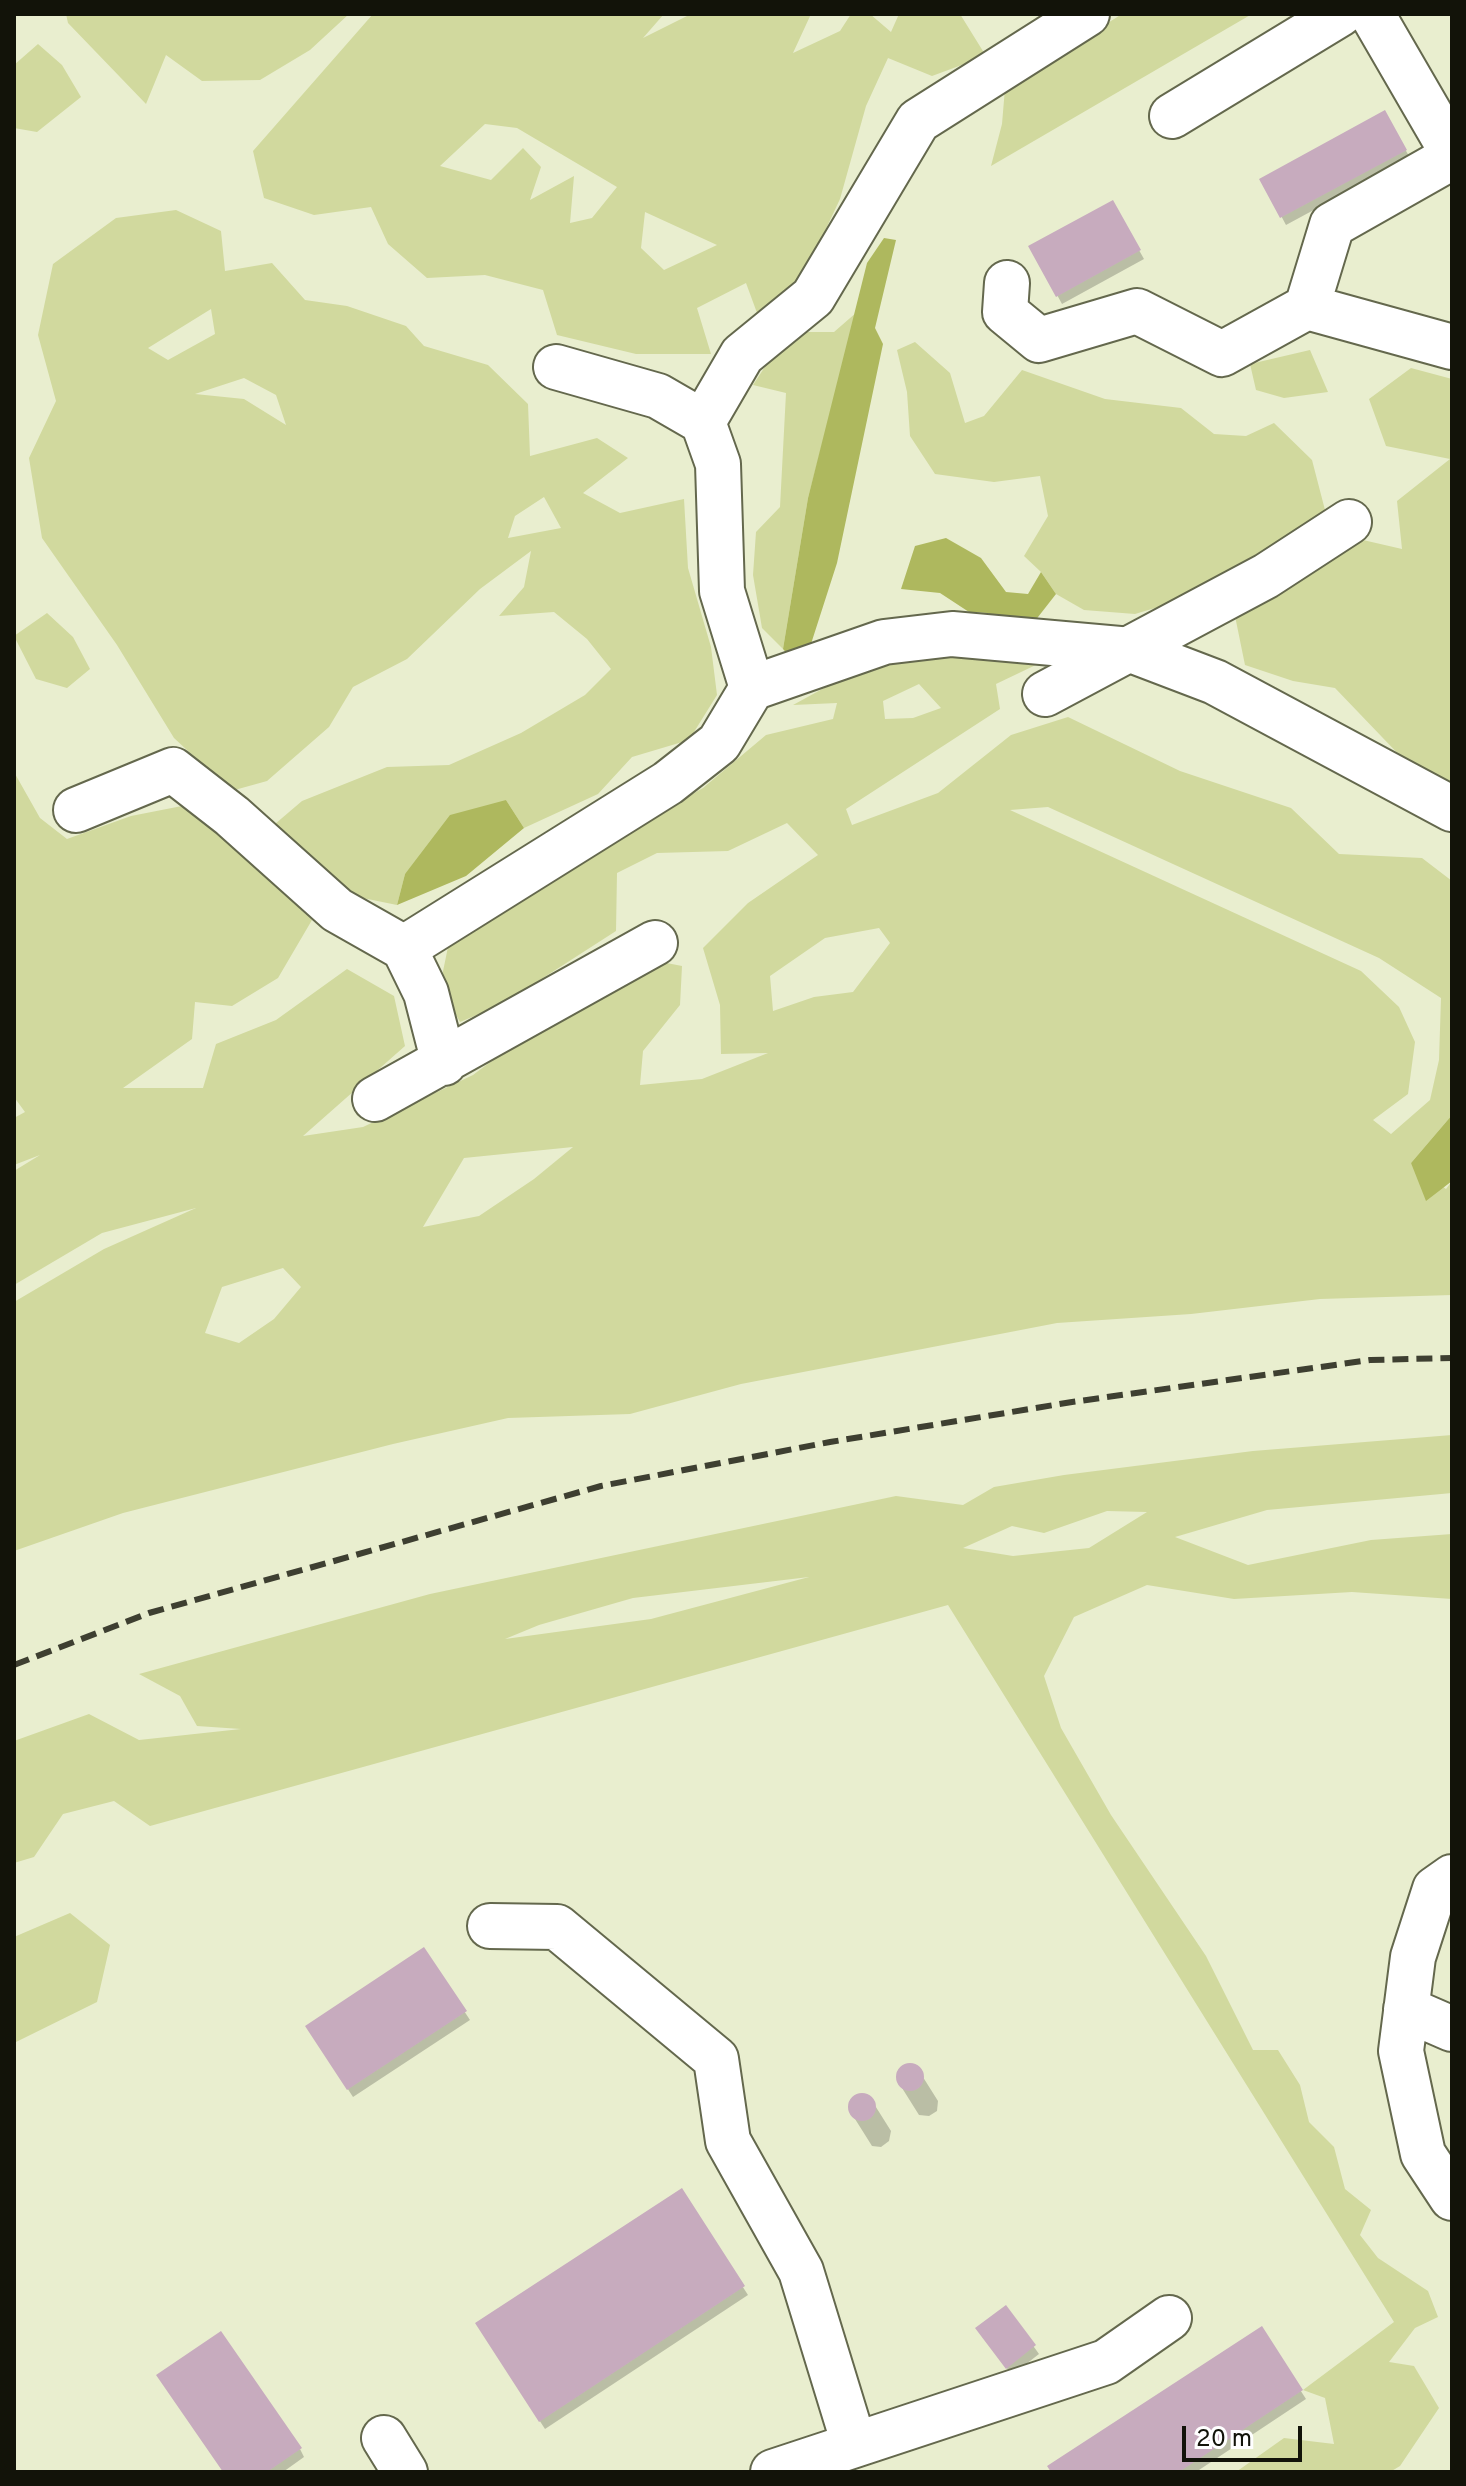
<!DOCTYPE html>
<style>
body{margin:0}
#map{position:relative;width:1466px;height:2486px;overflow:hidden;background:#e9eecf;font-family:Overpass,sans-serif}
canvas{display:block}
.frame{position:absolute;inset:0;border:16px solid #121309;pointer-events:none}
.scale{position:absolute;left:1182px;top:2426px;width:120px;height:36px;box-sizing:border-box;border:4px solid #121309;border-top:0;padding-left:10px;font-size:24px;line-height:28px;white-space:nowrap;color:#121309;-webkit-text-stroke:6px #fff;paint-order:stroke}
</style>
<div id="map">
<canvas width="1466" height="2486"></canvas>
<div class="frame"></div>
<div class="scale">20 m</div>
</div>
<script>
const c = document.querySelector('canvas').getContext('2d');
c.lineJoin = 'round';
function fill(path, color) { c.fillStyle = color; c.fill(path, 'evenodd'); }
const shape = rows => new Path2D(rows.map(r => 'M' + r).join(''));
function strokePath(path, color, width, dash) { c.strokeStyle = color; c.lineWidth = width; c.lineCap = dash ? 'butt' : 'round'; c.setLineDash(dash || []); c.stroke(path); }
fill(shape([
 [66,14,349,14,310,50,260,80,202,81,166,55,146,104,68,23],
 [373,14,664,14,643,38,691,14,811,14,793,53,840,31,851,14,870,14,891,32,899,14,960,14,986,56,932,76,888,58,866,106,840,199,800,284,760,321,746,283,697,308,711,354,636,354,557,335,543,290,485,275,427,278,388,244,371,207,314,215,264,198,253,151],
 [485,124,517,128,617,187,592,218,570,223,574,176,530,200,541,167,523,148,491,180,440,166],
 [645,212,717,245,664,270,641,248],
 [1122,14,1252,14,991,166,1002,124,1005,88],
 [38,44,62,65,81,97,37,132,14,128,14,65],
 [176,210,221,231,225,271,272,263,305,300,347,306,406,326,424,346,488,365,528,404,530,456,597,438,628,458,583,493,620,513,684,499,688,568,711,647,717,695,689,740,632,757,598,794,524,828,506,800,405,874,397,905,353,896,275,824,302,801,387,767,449,765,521,733,585,695,611,669,587,639,554,612,499,616,524,587,531,551,480,589,407,659,353,687,329,727,267,781,231,791,174,738,117,645,42,538,29,458,56,401,38,335,53,264,116,218],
 [211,309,215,334,168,360,148,348],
 [244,378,276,395,286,425,244,399,195,394],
 [544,497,561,528,508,538,515,516],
 [857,312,808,498,783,649,762,628,753,575,756,532,780,507,786,393,753,385,770,359,807,332,834,332],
 [915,342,950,373,965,423,984,416,1022,370,1105,399,1181,408,1214,434,1246,436,1274,423,1312,460,1325,510,1305,534,1205,593,1135,614,1084,610,1056,594,1041,572,1024,556,1048,516,1040,476,994,482,935,474,910,436,907,392,897,350],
 [1310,350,1328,392,1284,398,1256,390,1250,364],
 [1411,368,1452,379,1452,782,1405,761,1335,688,1293,681,1245,665,1235,616,1363,540,1402,549,1397,501,1450,459,1386,446,1369,399],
 [47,613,73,637,90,669,67,688,36,679,14,636],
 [965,651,1042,662,996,684,1000,709,846,809,852,825,938,793,1011,735,1068,717,1180,771,1291,808,1339,854,1422,858,1452,881,1452,1115,1411,1163,1446,1189,1452,1181,1452,1295,1320,1299,1191,1314,1057,1323,741,1384,630,1414,508,1418,393,1444,123,1513,14,1551,14,1302,104,1249,196,1208,102,1233,14,1285,14,1171,40,1155,14,1165,14,1118,25,1112,14,1097,14,772,40,818,67,839,131,816,187,805,312,920,278,978,232,1006,195,1002,192,1039,123,1088,203,1088,216,1044,276,1020,347,969,394,996,405,1046,303,1136,363,1127,473,1075,631,956,682,966,680,1005,643,1051,640,1085,702,1079,768,1053,721,1054,720,1005,703,948,748,903,818,855,787,823,728,851,657,853,617,873,616,931,501,1005,460,1022,440,986,449,942,619,835,703,788,766,735,833,719,837,703,793,705,857,670],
 [919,684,941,708,913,718,885,719,883,701],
 [1048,807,1379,958,1441,998,1439,1060,1430,1100,1391,1134,1373,1120,1408,1094,1415,1042,1399,1007,1361,971,1010,810],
 [879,928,890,943,853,992,814,997,773,1011,770,976,825,938],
 [573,1147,534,1179,479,1216,423,1227,464,1158],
 [283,1268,301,1287,274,1319,239,1343,205,1333,222,1287],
 [1452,1435,1452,1493,1267,1510,1175,1537,1248,1565,1371,1540,1452,1534,1452,1599,1352,1592,1234,1599,1147,1585,1074,1617,1044,1676,1061,1728,1111,1815,1206,1956,1253,2050,1278,2050,1300,2085,1309,2122,1334,2147,1345,2189,1371,2210,1360,2235,1378,2258,1428,2291,1438,2317,1415,2328,1389,2362,1414,2366,1439,2408,1400,2466,1390,2472,1236,2472,1284,2438,1334,2444,1325,2398,1303,2390,1394,2322,948,1605,150,1826,114,1801,63,1814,34,1857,14,1863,14,1741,89,1714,139,1740,241,1729,197,1726,180,1696,139,1674,430,1594,896,1496,963,1505,994,1487,1064,1475,1253,1451],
 [1107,1511,1147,1512,1089,1548,1013,1556,963,1548,1012,1526,1044,1533],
 [809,1577,651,1619,505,1639,539,1625,633,1598],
 [70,1913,110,1945,97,2002,14,2043,14,1937]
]), '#d1d99e');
fill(shape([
 [884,238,896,240,875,328,883,344,837,563,810,647,791,658,783,649,808,498,867,263],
 [946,538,981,558,1006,592,1028,594,1041,572,1056,594,1031,626,1002,625,988,613,969,612,940,593,901,589,915,546],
 [506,800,524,828,466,876,397,905,405,874,450,815],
 [1452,1115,1452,1181,1426,1201,1411,1163]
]), '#aeb85e');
fill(shape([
 [1385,113,1410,158,1286,225,1262,180],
 [1112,202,1144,259,1062,304,1031,247],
 [424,1950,470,2020,353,2097,312,2034],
 [906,2064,916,2066,938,2101,937,2111,929,2116,919,2115,897,2080,899,2070],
 [859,2095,869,2096,891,2131,889,2141,881,2147,872,2146,850,2111,851,2101],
 [681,2191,748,2295,545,2429,482,2332],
 [1006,2308,1039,2354,1012,2375,983,2336],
 [1261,2329,1306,2399,1196,2472,1053,2472],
 [300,2449,304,2457,283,2472,224,2472]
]), '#0003');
fill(shape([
 [1385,110,1407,150,1280,218,1259,179],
 [1113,200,1141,250,1056,297,1028,246],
 [424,1947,467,2011,347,2090,305,2026],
 '896 2077a14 14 0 1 1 28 0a14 14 0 1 1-28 0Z',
 '848 2107a14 14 0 1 1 28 0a14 14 0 1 1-28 0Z',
 [682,2188,745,2286,539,2422,475,2323],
 [1006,2305,1036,2345,1006,2369,975,2328],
 [1262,2326,1303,2390,1179,2472,1051,2472,1047,2466],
 [221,2331,302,2448,267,2472,223,2472,156,2375]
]), '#c7abbe');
const minor = shape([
 [1372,14,1452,152],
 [1172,116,1340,14],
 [1007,283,1005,312,1039,340,1137,311,1222,354,1307,307,1452,347],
 [1307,307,1332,225,1452,157],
 [703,422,742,355,813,297,918,121,1087,14],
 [752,688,884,642,952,634,1131,650,1215,682,1452,809],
 [1045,694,1266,576,1349,522],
 [76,810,173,770,232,816,337,910,404,948,426,993,444,1063],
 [404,948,668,783,719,743,752,688,722,591,718,464,703,422,658,396,556,367],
 [375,1099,655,943],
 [1452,1877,1435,1889,1413,1957,1401,2051,1423,2154,1452,2198],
 [490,1926,557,1927,716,2059,728,2141,801,2271,854,2444],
 [1406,2009,1452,2029],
 [384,2438,405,2472],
 [773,2472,1106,2362,1169,2318]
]);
strokePath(minor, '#64684d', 48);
strokePath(minor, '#fff', 44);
strokePath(shape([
 [14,1665,149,1613,601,1486,830,1442,1072,1402,1370,1360,1452,1358]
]), '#3e3f31', 6, [16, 8]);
</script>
